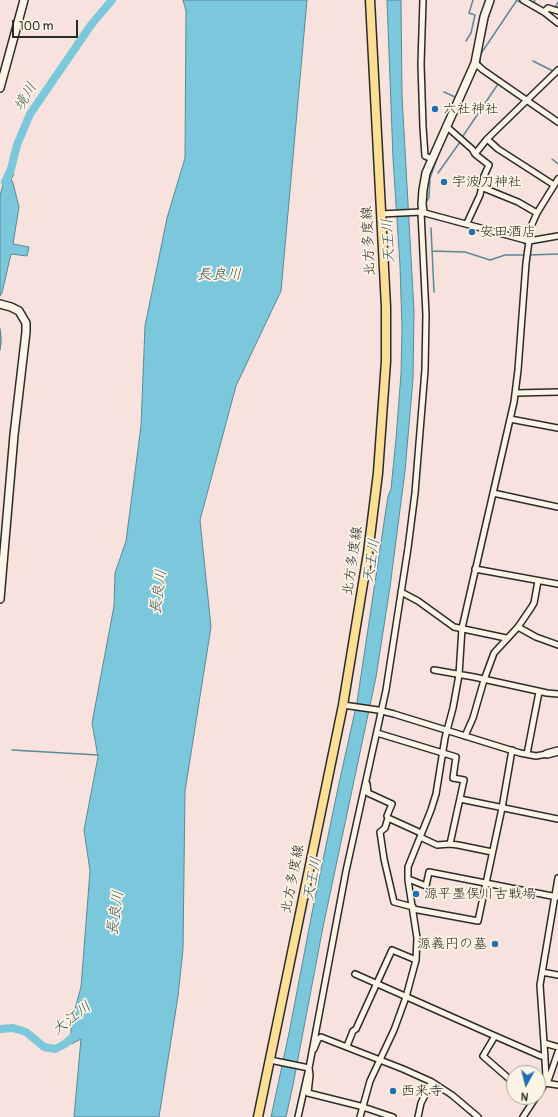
<!DOCTYPE html>
<meta charset="utf-8">
<style>
body{margin:0}
#map{position:relative;width:558px;height:1117px;overflow:hidden;background:#f7e2de;font-family:Pangolin,sans-serif}
canvas{display:block}
.north{position:absolute;left:506px;top:1065px;width:40px;height:40px;box-sizing:border-box;background:#fcf5e5;border:1px solid #a8a49b;border-radius:50%;rotate:187deg;font-size:11px;font-weight:700;line-height:16px;text-align:center;color:#2b2b2b}
.north::after{content:'';display:block;margin:auto;width:14px;height:18px;background:#1f6fb2;clip-path:polygon(50% 0,100% 100%,50% 72%,0 100%)}
.scale{position:absolute;left:12px;top:20px;width:66px;height:18px;box-sizing:border-box;border:2px solid #2b2b2b;border-top:0;padding-left:5px;font-size:12px;line-height:14px;white-space:nowrap;color:#2b2b2b;-webkit-text-stroke:3px #fcf5e5;paint-order:stroke}
</style>
<div id="map">
<canvas width="558" height="1117"></canvas>
<div class="north">N</div>
<div class="scale">100 m</div>
</div>
<script>
const c = document.querySelector('canvas').getContext('2d');
c.lineJoin = 'round';
function fill(path, color) { c.fillStyle = color; c.fill(path, 'evenodd'); }
const shape = rows => new Path2D(rows.map(r => 'M' + r).join(''));
function strokePath(path, color, width, dash) { c.strokeStyle = color; c.lineWidth = width; c.lineCap = dash ? 'butt' : 'round'; c.setLineDash(dash || []); c.stroke(path); }
function label(font, color, halo, rows, align = 'center') {
  c.font = font + ' Pangolin,"Klee One",sans-serif'; c.lineWidth = 3.5; c.setLineDash([]); c.textBaseline = 'middle'; c.strokeStyle = halo; c.fillStyle = color; for (const [text, x, y, turn = 0] of rows) {
    c.save(); c.translate(x, y); c.rotate((+turn || 0) * Math.PI / 180); c.textAlign = isNaN(turn) ? turn : align; if (halo) c.strokeText(text, 0, 0); c.fillText(text, 0, 0); c.restore();
  }
}
const water = shape([
 [183,0,307,0,281,291,236,386,200,520,211,627,185,791,183,949,178,996,159,1117,74,1117,81,1039,71,1044,71,1023,81,987,90,871,84,830,98,757,92,723,114,606,115,573,126,541,141,426,145,326,167,218,185,158,186,11,183,0],
 [387,0,401,0,402,96,414,311,413,379,405,471,390,587,376,677,323,927,293,1085,286,1117,271,1117,289,1033,312,913,338,788,357,702,388,496,391,489,396,439,401,374,402,329,400,265,393,158,387,0],
 [7,172,14,174,11,179,13,183,19,207,13,244,29,247,27,256,11,254,2,293,0,296,0,195,7,172]
]);
fill(water, '#7bc7db');
strokePath(water, '#5b8995', 1);
strokePath(shape([
 [516,0,531,7,540,14],
 [534,2,535,0],
 [555,8,558,2],
 [466,41,471,33,475,15,469,13,473,0],
 [482,45,490,10],
 [480,55,480,62,484,68],
 [480,55,517,0],
 [533,61,553,71],
 [468,71,471,62],
 [475,71,477,69,496,83],
 [444,92,455,97],
 [452,105,460,89],
 [464,139,463,136,498,84],
 [552,159,558,164],
 [438,173,460,142],
 [427,201,429,197,430,178,439,153],
 [431,228,434,292],
 [432,251,465,252,490,260,505,255,524,255],
 [529,255,558,254],
 [0,329,1,340,0,350],
 [12,750,98,755]
]), '#5b8995', 1.5);
strokePath(shape([
 [5,182,11,169,17,145,30,114,91,25,112,0],
 [0,1029,13,1028,26,1032,44,1047,55,1049,65,1044,78,1032]
]), '#7bc7db', 8);
const street = shape([
 [423,0,421,64,423,127,425,156,432,159],
 [523,0,544,12,558,23],
 [544,12,548,8,558,11],
 [475,63,483,70,558,122],
 [446,126,472,149,475,154,487,139,558,70],
 [487,139,498,149,554,185],
 [481,187,518,202,537,213],
 [381,214,421,212,529,241,558,236],
 [467,223,480,195,484,176,489,165,475,154],
 [525,240,537,213,558,179],
 [516,393,558,392],
 [510,419,558,428],
 [493,493,558,507],
 [475,569,558,584],
 [401,592,418,601,454,627,506,638],
 [518,627,536,637,558,645],
 [434,670,474,677,547,693,558,694],
 [343,705,378,710,394,714,520,753,536,756,547,754],
 [377,733,456,757,453,778,464,780,450,844],
 [465,736,473,718,484,680,494,653,518,627,531,608,534,603,538,581],
 [527,754,539,692],
 [367,784,368,793,392,804,387,816,388,818,421,833],
 [460,799,558,819],
 [388,818,385,828,380,832,384,859,394,902,413,907],
 [420,837,437,845,450,844,458,845,492,852],
 [408,880,411,880,426,886,429,872,557,897],
 [413,909,478,921,502,808,512,750],
 [542,972,558,975],
 [355,974,495,1036,541,1056,545,1056],
 [495,1036,483,1056,514,1083],
 [544,1043,540,985,558,878],
 [347,1046,353,1031,356,1029,392,950,416,960],
 [314,1049,318,1039,321,1037,403,1069,432,1082,452,1095,478,1117],
 [270,1060,309,1068,310,1075,308,1093,360,1106,393,1117],
 [548,1081,558,1052],
 [545,1083,558,1085],
 [538,1095,545,1083,546,1077,544,1043,558,1047],
 [298,1117,309,1068,346,871,386,690,408,548,415,493,425,370,426,315,421,212],
 [360,1117,370,1081,394,1030,406,997,416,960,417,938,408,880,408,867,431,810,436,794,445,738,453,708,459,675,462,628,514,402,518,370,526,263,529,241],
 [418,1117,421,1103,432,1082],
 [523,1117,536,1097]
]);
const secondary = shape([
 [0,88,24,0],
 [423,212,422,204,423,190,426,173,475,63,484,17,490,0],
 [0,304,11,307,19,311,26,323,26,332,14,435,0,599],
 [547,754,558,751]
]);
const primary = shape([
 [258,1117,343,705,368,553,378,473,386,361,386,307,370,0]
]);
strokePath(street, '#2b2b2b', 8);
strokePath(secondary, '#2b2b2b', 10);
strokePath(primary, '#2b2b2b', 11);
strokePath(street, '#fcf5e5', 5);
strokePath(secondary, '#fcf5e5', 7);
strokePath(primary, '#fdde96', 8);
for (const [x, y, r, color] of [
 [435,109,4,"#1f6fb2"],
 [444,182,4,"#1f6fb2"],
 [472,232,4,"#1f6fb2"],
 [416,894,4,"#1f6fb2"],
 [495,944,4,"#1f6fb2"],
 [393,1091,4,"#1f6fb2"]
]) { const dot = new Path2D(); dot.arc(x, y, r, 0, 2 * Math.PI); c.fillStyle = color; c.fill(dot); strokePath(dot, '#fcf5e5', 1.5); }
label('14px', '#2b2b2b', '#fcf5e5', [
 ["六社神社",443,109],
 ["宇波刀神社",452,182],
 ["安田酒店",480,232],
 ["源平墨俣川古戦場",424,894],
 ["源義円の墓",487,944,"right"],
 ["西来寺",401,1091]
], 'left');
label('14px', '#2b2b2b', '#fcf5e5', [
 ["北方多度線",369,241,-93],
 ["北方多度線",353,561,-82],
 ["北方多度線",293,879,-79]
]);
label('italic 15px', '#435a60', '#fcf5e5', [
 ["境川",26,97,-59],
 ["天王川",389,241,-93],
 ["長良川",219,275],
 ["天王川",372,561,-82],
 ["長良川",159,592,-82],
 ["天王川",313,879,-79],
 ["長良川",116,913,-82],
 ["大江川",72,1019,-38]
]);
</script>
